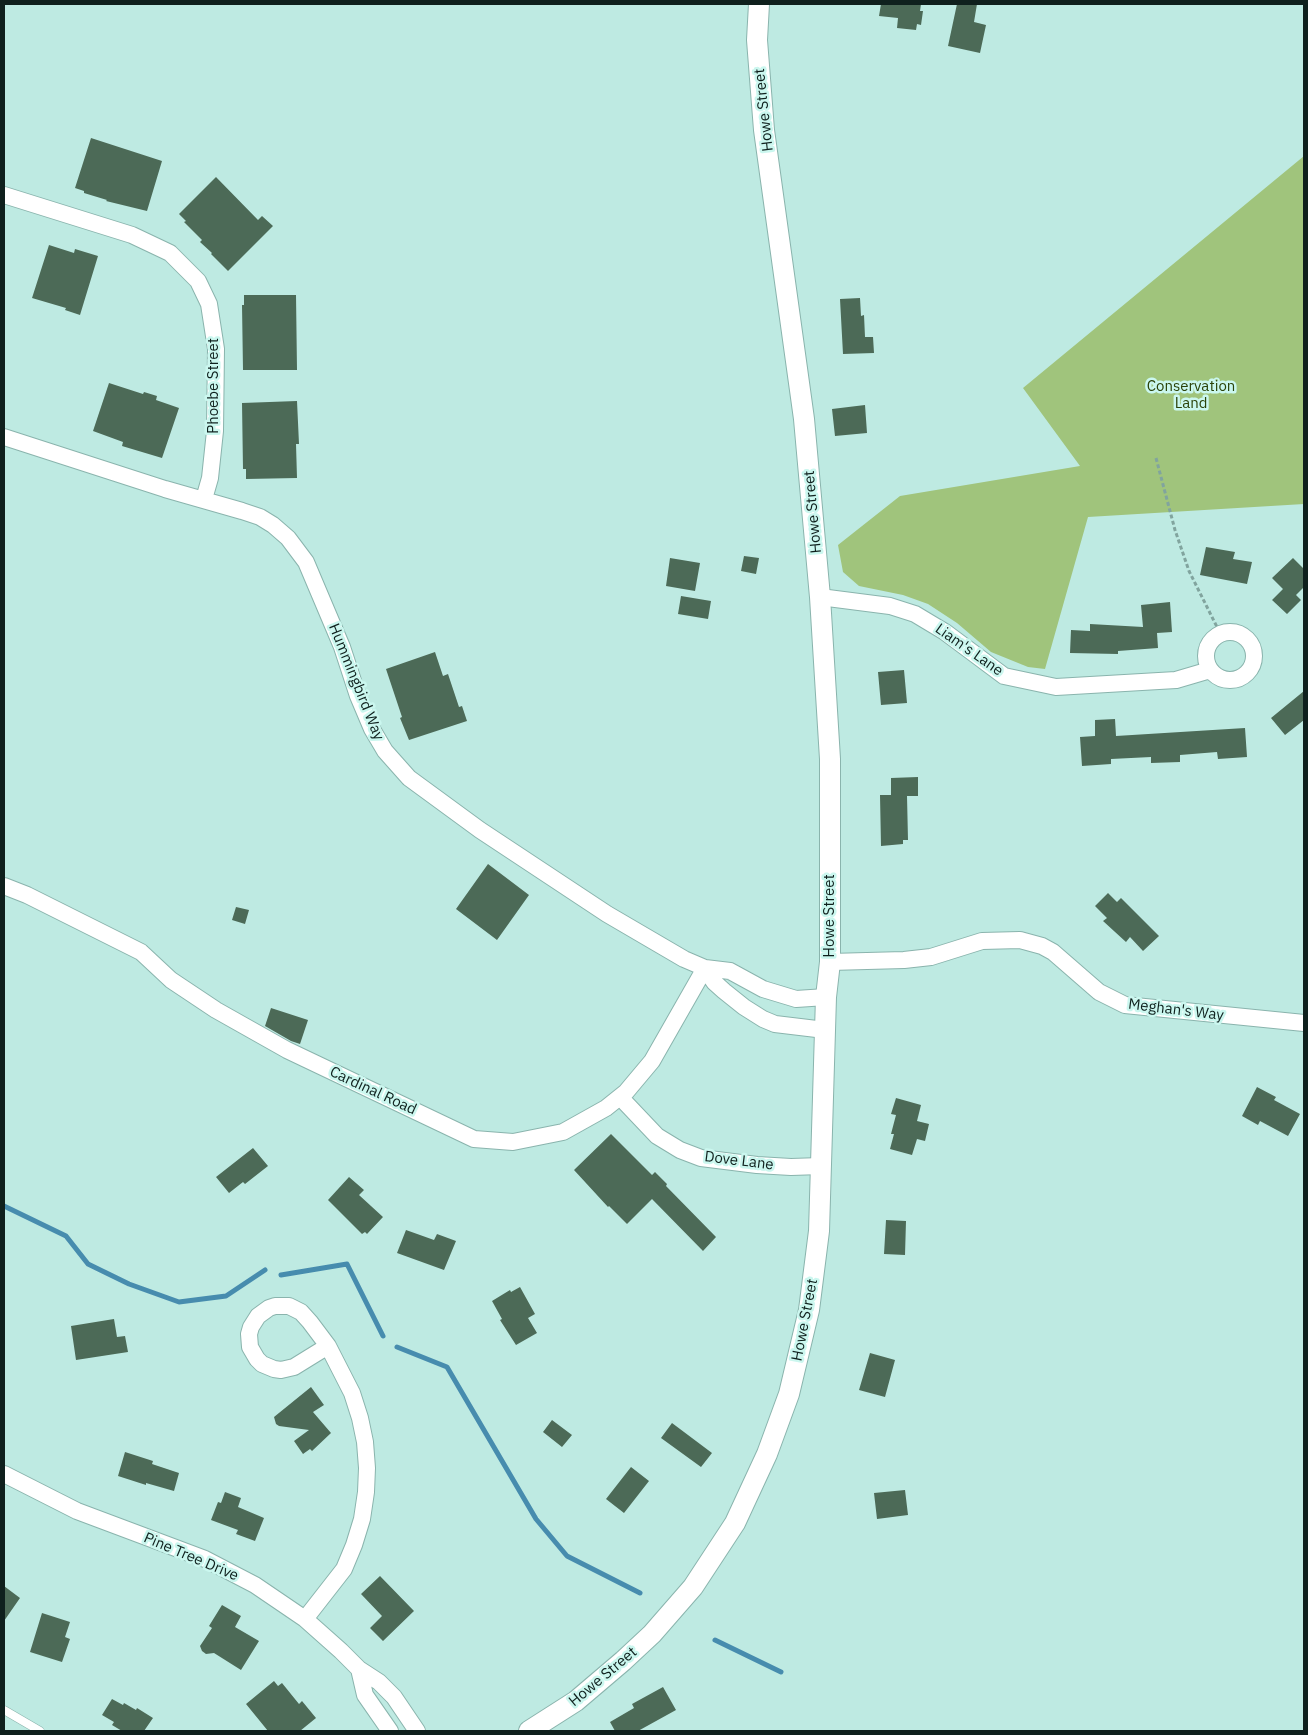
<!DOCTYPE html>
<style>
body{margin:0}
#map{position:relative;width:1308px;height:1735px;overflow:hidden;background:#beeae2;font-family:"IBM Plex Sans",sans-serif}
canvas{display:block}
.frame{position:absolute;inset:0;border:5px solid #0f201d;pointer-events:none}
</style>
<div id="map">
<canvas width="1308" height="1735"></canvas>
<div class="frame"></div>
</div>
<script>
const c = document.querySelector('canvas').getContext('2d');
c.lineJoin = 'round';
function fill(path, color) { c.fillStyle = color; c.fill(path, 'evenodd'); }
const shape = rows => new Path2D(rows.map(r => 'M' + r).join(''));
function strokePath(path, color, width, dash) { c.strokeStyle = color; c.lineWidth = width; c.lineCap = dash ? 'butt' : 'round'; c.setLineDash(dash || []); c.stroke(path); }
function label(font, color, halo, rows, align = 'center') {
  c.font = font + ' "IBM Plex Sans",sans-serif'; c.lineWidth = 5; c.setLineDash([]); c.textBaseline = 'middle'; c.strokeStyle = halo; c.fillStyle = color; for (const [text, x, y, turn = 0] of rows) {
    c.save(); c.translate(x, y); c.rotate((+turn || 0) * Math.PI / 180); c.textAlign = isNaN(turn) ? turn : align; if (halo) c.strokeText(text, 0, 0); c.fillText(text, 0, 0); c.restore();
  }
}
fill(shape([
 [1304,156,1304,504,1088,517,1045,669,1028,667,991,652,957,623,928,604,903,595,859,586,843,572,838,545,900,496,1080,466,1023,388]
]), '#a0c47c');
strokePath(shape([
 [4,1206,66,1236,88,1264,129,1284,179,1302,226,1296,265,1270],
 [281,1275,347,1264,383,1336],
 [397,1347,447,1367,536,1519,567,1556,640,1593],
 [715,1640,781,1672]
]), '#478cae', 5);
fill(shape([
 [881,4,921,4,920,11,923,11,921,25,917,24,916,30,897,28,898,18,879,16],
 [957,4,977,4,974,22,986,25,980,53,948,46],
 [91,138,162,161,147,211,106,201,107,200,84,193,84,191,75,188],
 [216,177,258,220,262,216,273,226,228,271,211,254,212,253,200,242,202,240,184,222,186,221,179,214],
 [49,245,74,253,75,249,98,256,80,315,65,310,66,308,32,298],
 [244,295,296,295,297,370,243,370,242,305,244,305],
 [860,298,861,316,864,315,865,337,873,337,874,353,843,354,840,299],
 [109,383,143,394,144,392,157,396,156,400,179,408,162,458,122,446,123,442,93,431],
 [297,401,299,444,296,444,297,478,246,479,246,469,243,469,242,403],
 [865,405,867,433,835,436,832,409],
 [1206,547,1235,552,1233,559,1252,562,1247,584,1200,575],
 [744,556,759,558,756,574,741,571],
 [670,558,700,563,695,591,666,586],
 [1293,558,1304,569,1304,587,1296,595,1301,600,1287,614,1272,600,1283,589,1272,578],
 [681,596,711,601,708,619,678,614],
 [1170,602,1172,632,1157,633,1158,648,1118,651,1118,654,1070,653,1071,630,1090,631,1090,624,1143,627,1141,605],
 [435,652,443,676,448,674,459,707,462,706,467,721,409,740,400,718,402,717,386,669],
 [904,670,907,703,881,705,878,672],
 [1304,691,1304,720,1285,735,1271,718],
 [1115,719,1116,736,1245,728,1247,757,1218,759,1217,752,1180,755,1180,762,1151,763,1151,757,1111,759,1111,764,1082,766,1080,737,1095,736,1095,720],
 [918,777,918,796,907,796,908,840,903,840,903,844,881,846,880,795,891,795,891,778],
 [488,864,529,895,497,940,456,909],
 [1108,893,1117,902,1121,898,1159,936,1143,951,1130,937,1126,942,1103,921,1107,918,1095,906],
 [236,907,249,910,245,924,232,920],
 [271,1008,308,1020,300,1044,291,1041,265,1026],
 [1257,1087,1276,1097,1274,1100,1300,1114,1288,1136,1260,1121,1258,1125,1242,1116],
 [896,1098,921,1105,917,1121,929,1124,925,1141,917,1139,912,1155,890,1149,894,1134,891,1134,896,1115,891,1114],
 [611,1134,652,1175,655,1172,667,1184,666,1186,716,1237,703,1251,652,1199,627,1224,609,1206,608,1207,574,1170],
 [253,1148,268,1166,245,1184,243,1182,229,1193,216,1177],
 [349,1177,364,1190,359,1195,383,1217,367,1234,365,1232,362,1234,328,1200],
 [886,1220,906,1221,905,1255,884,1254],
 [406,1230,434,1240,437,1234,456,1241,444,1270,397,1253],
 [520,1287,535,1314,528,1318,537,1333,516,1345,500,1320,502,1319,492,1301,510,1290,511,1292],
 [114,1319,117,1337,125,1336,128,1352,76,1360,71,1326],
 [870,1353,895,1360,885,1397,859,1390],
 [311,1387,324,1405,313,1412,331,1433,312,1451,310,1449,303,1454,294,1441,309,1430,279,1426,276,1424,274,1417],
 [552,1420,572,1435,562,1447,543,1432],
 [672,1423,712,1453,701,1467,661,1438],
 [125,1452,153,1461,152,1464,179,1473,174,1491,146,1483,146,1485,118,1476],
 [631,1467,649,1481,624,1513,606,1499],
 [905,1490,908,1515,877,1519,874,1493],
 [225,1492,241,1498,238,1507,264,1518,255,1541,236,1534,238,1530,211,1520,218,1502,221,1503],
 [380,1576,414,1611,383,1641,370,1628,382,1616,361,1594],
 [4,1586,20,1598,4,1621],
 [222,1605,241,1616,235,1627,259,1641,241,1670,214,1653,206,1654,202,1651,200,1646,212,1628,209,1626],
 [42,1613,70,1622,65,1637,70,1639,62,1662,30,1652],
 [274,1681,278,1686,282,1683,299,1704,302,1701,316,1718,300,1731,268,1731,246,1704],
 [663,1687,676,1710,638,1731,615,1731,610,1722,634,1708,632,1704],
 [112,1699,123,1705,124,1703,136,1710,137,1708,153,1718,144,1731,122,1731,112,1725,114,1722,102,1715]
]), '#4c6a57');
const service = shape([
 [4,1710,40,1731]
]);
const minor = shape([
 [4,195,132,235,170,253,198,281,209,304,216,349,215,431,210,478,204,499],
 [4,437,165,489,242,511,260,517,273,525,288,538,306,562,342,647,358,696,372,729,385,751,409,778,480,830,607,914,684,959,705,968,652,1061,626,1092,606,1108,563,1132,513,1142,474,1139,287,1050,216,1010,171,980,141,952,27,895,4,886],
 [820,597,890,606,915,614,945,632,1004,676,1056,687,1176,680,1210,670],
 '1206 656a24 24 0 1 1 48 0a24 24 0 1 1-48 0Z',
 [830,962,904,960,931,957,982,941,1020,940,1042,946,1053,952,1099,992,1125,1005,1304,1023],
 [825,1030,775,1024,763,1019,744,1007,724,991,714,982,705,968,730,971,763,989,796,999,826,997],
 [620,1097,657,1136,680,1150,701,1158,757,1165,791,1167,821,1166],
 [4,1474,77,1511,205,1559,255,1585,305,1619,341,1651,359,1669,379,1682,394,1697,417,1731],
 [305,1619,344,1569,354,1545,362,1519,366,1492,367,1468,365,1442,360,1418,352,1393,328,1346,310,1322,301,1312,289,1306,275,1306,269,1308,258,1316,251,1327,249,1334,250,1347,257,1359,262,1364,274,1369,281,1370,294,1367,328,1346],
 [359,1669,365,1695,390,1731]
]);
const tertiary = shape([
 [529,1731,576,1701,623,1661,652,1634,693,1587,735,1523,767,1454,789,1394,809,1310,819,1231,826,997,830,962,830,759,820,597,804,419,764,130,757,40,759,4]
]);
strokePath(service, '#8ab4ad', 9);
strokePath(minor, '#8ab4ad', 18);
strokePath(tertiary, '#8ab4ad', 22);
strokePath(shape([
 [1156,458,1175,530,1189,571,1220,633]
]), '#81a49e', 3, [4, 2.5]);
strokePath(service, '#fff', 8);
strokePath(minor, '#fff', 16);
strokePath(tertiary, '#fff', 20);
label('15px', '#0f201d', '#cbf7ef', [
 ["Howe Street",764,110,-96],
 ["Phoebe Street",214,386,-90],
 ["Howe Street",813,512,-95],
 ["Liam's Lane",969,650,35],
 ["Hummingbird Way",356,682,68],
 ["Howe Street",830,916,-90],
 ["Meghan's Way",1176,1010,7],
 ["Cardinal Road",373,1091,25],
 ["Dove Lane",739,1161,7],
 ["Howe Street",805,1320,-79],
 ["Pine Tree Drive",191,1557,23],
 ["Howe Street",603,1677,-40]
]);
label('15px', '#2a4208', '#cbf7ef', [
 ["Conservation",1191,387],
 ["Land",1191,404]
]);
</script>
